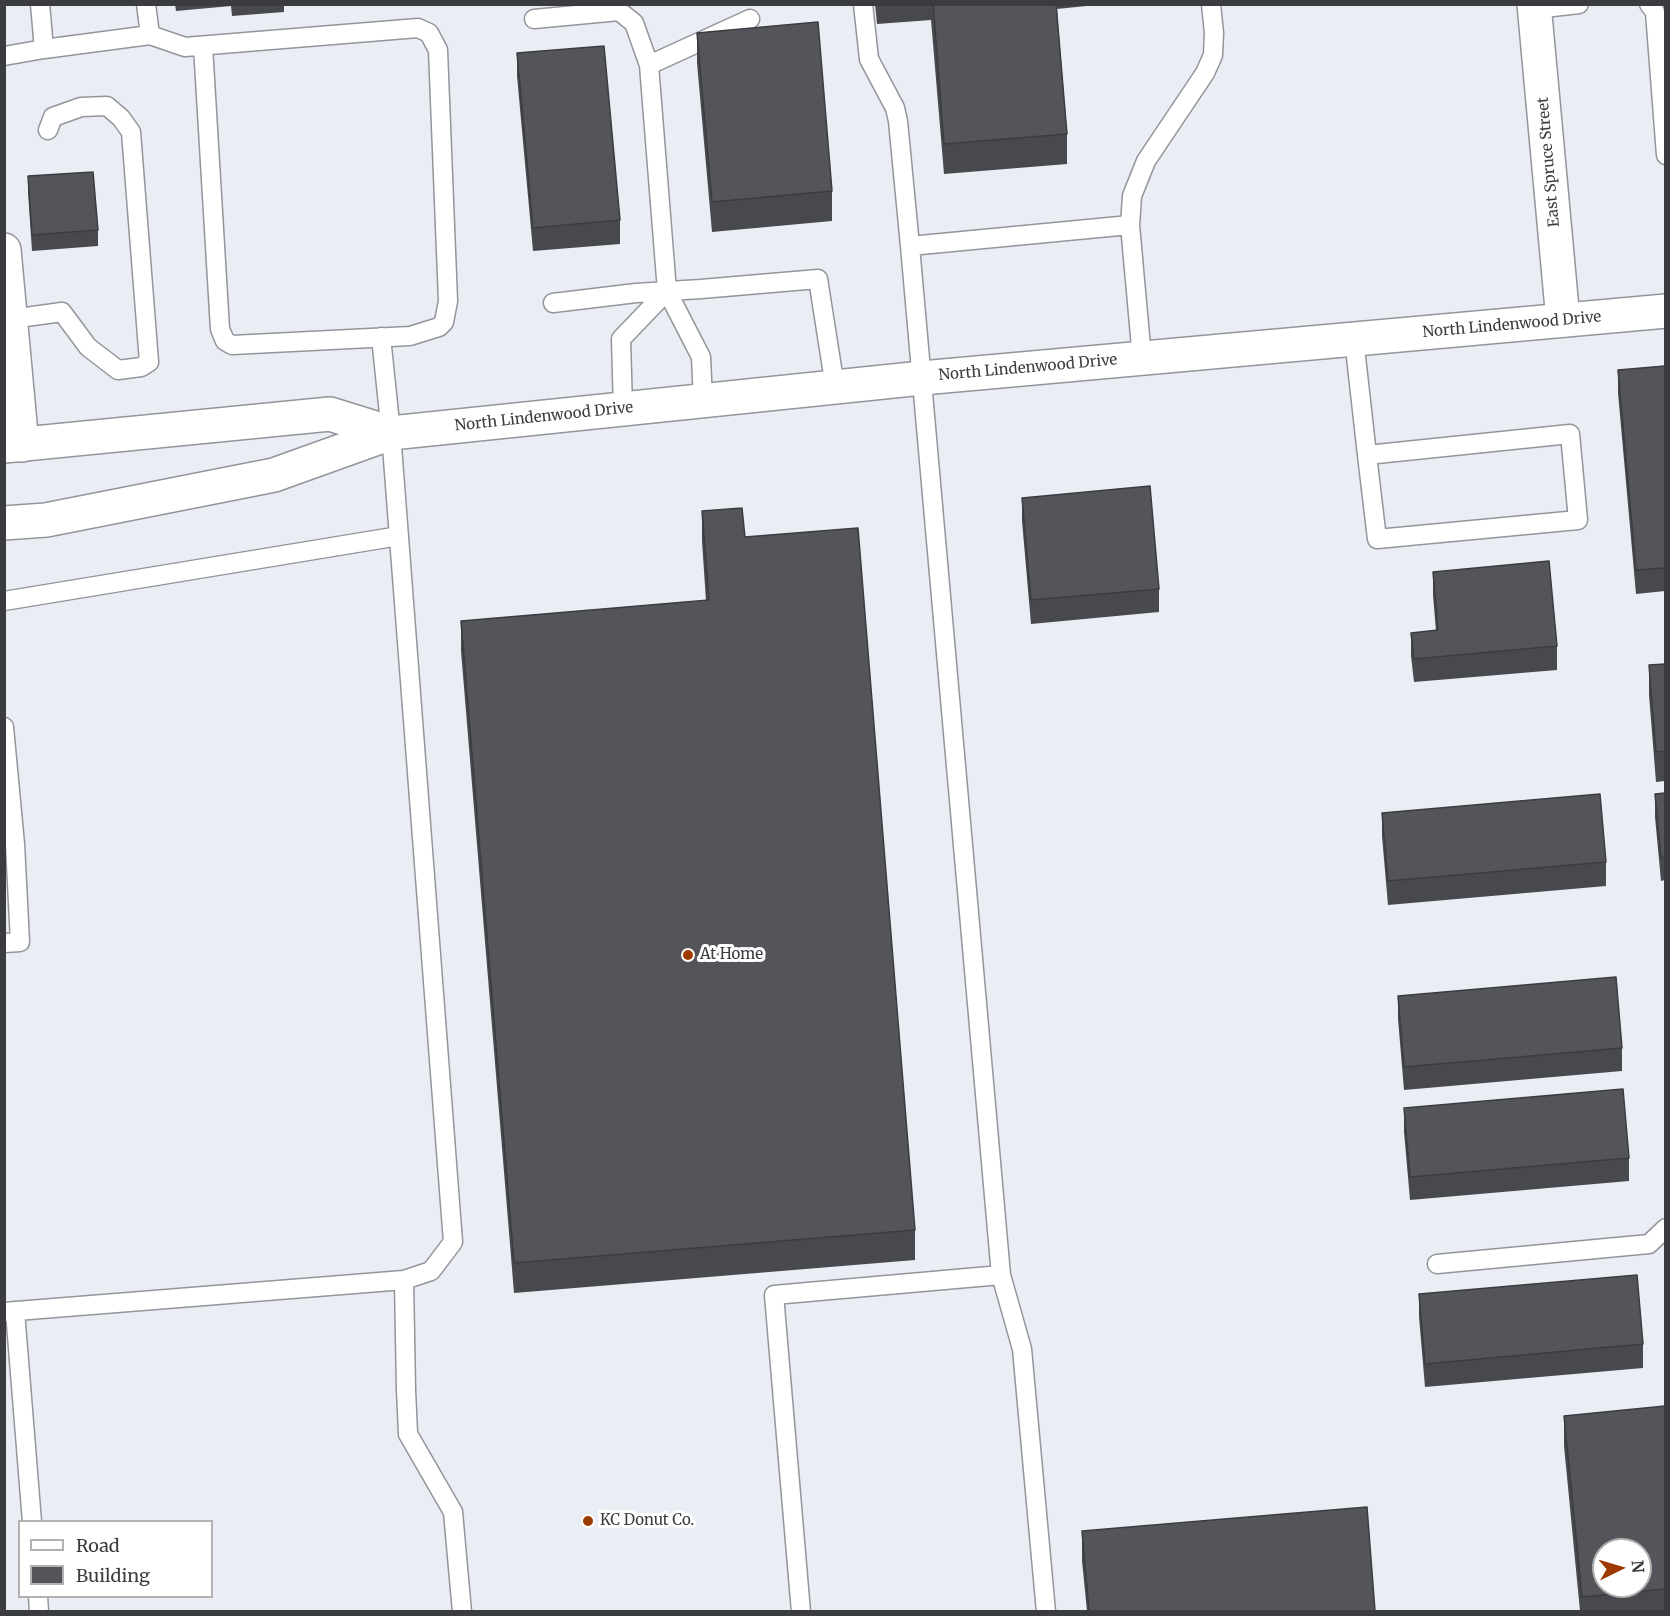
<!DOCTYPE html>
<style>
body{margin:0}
#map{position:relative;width:1670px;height:1616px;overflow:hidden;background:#ebedf5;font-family:Merriweather,serif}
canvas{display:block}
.frame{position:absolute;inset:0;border:6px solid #3b3c3f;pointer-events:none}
.legend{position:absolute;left:18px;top:1520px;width:195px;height:78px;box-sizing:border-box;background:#fff;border:2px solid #b1b1b2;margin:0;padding:8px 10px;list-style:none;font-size:18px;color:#3b3c3f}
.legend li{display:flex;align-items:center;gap:12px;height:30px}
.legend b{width:30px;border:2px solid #b1b1b2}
.north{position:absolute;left:1592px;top:1538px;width:60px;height:60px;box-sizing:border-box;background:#fff;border:2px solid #b1b1b2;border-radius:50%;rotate:85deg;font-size:16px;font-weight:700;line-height:24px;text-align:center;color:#3b3c3f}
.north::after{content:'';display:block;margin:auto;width:21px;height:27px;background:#9d3a00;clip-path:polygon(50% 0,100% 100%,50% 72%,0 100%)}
</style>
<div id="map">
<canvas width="1670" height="1616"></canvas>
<div class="frame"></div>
<ul class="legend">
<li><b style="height:8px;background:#fff"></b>Road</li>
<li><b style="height:16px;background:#54555b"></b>Building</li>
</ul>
<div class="north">N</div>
</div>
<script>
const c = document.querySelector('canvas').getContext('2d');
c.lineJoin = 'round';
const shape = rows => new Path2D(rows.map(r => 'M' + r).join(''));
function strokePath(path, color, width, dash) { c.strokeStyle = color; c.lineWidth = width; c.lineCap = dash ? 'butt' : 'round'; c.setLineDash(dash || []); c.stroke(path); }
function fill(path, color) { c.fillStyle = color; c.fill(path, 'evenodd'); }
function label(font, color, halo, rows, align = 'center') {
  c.font = font + ' Merriweather,serif'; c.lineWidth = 6; c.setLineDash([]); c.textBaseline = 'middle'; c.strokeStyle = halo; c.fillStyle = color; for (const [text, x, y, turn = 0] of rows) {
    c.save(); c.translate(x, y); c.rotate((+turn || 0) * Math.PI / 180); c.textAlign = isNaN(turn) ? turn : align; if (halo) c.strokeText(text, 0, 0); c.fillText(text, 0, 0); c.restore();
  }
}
const lane = shape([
 [146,4,150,35,185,47,418,28,429,33,438,50,448,301,444,322,439,327,410,336,232,345,225,341,220,329,203,46],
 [863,4,869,59,895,108,898,121,910,246],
 [1649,4,1655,12,1666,155],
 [1535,9,1579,4],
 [534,19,619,11,634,23,649,65,667,291],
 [44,49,150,35],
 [4,56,44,49,40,4],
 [649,65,750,19],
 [553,303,636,293,701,289,818,279,835,387],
 [11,319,62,312,88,347,118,370,141,367,149,362,131,132,121,118,107,106,81,107,53,117,48,130],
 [381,337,391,433,453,1242,431,1271,404,1280,406,1390,408,1434,453,1512,462,1612],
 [1354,339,1367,455,1377,539,1578,520,1570,434,1367,455],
 [1142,358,1130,225,1132,196,1146,161,1205,73,1213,55,1214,33,1211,4],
 [623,409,621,339,667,291,701,357,703,401],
 [4,601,399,536],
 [4,727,15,844,20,942,4,943],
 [1437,1264,1649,1244,1666,1228],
 [1001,1275,1022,1349,1046,1612],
 [15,1311,32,1522],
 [4,1312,404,1280],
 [38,1596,39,1612],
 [801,1612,774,1295,1001,1275,910,246,1130,225]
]);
const street = shape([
 [1534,4,1563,320],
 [4,250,22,445]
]);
const secondary = shape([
 [4,446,330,414,391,433],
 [4,523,46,520,274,475,391,433,922,378,1666,311]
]);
strokePath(lane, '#93959b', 21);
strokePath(street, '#93959b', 36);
strokePath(secondary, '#93959b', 36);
strokePath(lane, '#fff', 18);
strokePath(street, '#fff', 33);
strokePath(secondary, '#fff', 33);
fill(shape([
 [175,4,284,4,284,12,232,16,231,6,176,11],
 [875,4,1106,4,1057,9,1067,134,1067,164,944,174,931,20,877,24],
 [697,33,832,191,832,221,712,232,697,63],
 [517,53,620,220,620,244,533,251,517,76],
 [28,176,98,230,98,246,32,251,28,192],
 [1665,366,1665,591,1636,594,1618,393,1618,370],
 [1022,498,1159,589,1159,612,1031,624,1022,521],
 [702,511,745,537,915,1230,915,1260,514,1293,461,651,461,621,706,601,702,541],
 [1433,572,1557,646,1557,670,1414,682,1411,656,1411,633,1436,631,1433,595],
 [1665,664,1665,781,1656,782,1649,695,1649,665],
 [1665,793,1665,880,1661,881,1655,817,1655,794],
 [1382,813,1606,862,1606,886,1388,905,1382,836],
 [1398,996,1622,1048,1622,1071,1404,1090,1398,1019],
 [1404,1108,1629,1158,1629,1181,1410,1200,1404,1132],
 [1419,1294,1643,1344,1643,1368,1425,1387,1419,1317],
 [1665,1406,1665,1611,1580,1611,1564,1446,1564,1416],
 [1082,1531,1375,1611,1087,1611,1082,1561]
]), '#48494e');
const building = shape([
 [933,4,1056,4,1067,134,944,144,933,4],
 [818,22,832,191,712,202,697,33,818,22],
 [604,46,620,220,533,228,517,53,604,46],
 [93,172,98,230,32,235,28,176,93,172],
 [1665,366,1665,568,1636,570,1618,370,1665,366],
 [1150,486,1159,589,1031,600,1022,498,1150,486],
 [742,508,745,537,858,528,915,1230,514,1263,461,621,709,600,702,511,742,508],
 [1549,561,1557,646,1414,659,1411,633,1438,630,1433,572,1549,561],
 [1665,664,1665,751,1656,752,1649,665,1665,664],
 [1665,793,1665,857,1661,858,1655,794,1665,793],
 [1600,794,1606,862,1388,881,1382,813,1600,794],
 [1616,977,1622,1048,1404,1067,1398,996,1616,977],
 [1623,1089,1629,1158,1410,1177,1404,1108,1623,1089],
 [1637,1275,1643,1344,1425,1364,1419,1294,1637,1275],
 [1665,1406,1665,1589,1582,1597,1564,1416,1665,1406],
 [1604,1550,1640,1550,1640,1586,1604,1586,1604,1550],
 [1367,1507,1375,1611,1089,1611,1082,1531,1367,1507]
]);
fill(building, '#54555b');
strokePath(building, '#3b3c40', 1.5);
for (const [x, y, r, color] of [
 [688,955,6,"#9d3a00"],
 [588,1521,6,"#9d3a00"]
]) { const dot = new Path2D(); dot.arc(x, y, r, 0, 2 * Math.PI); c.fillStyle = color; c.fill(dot); strokePath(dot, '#fff', 2); }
label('15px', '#3b3c3f', '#fff', [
 ["East Spruce Street",1549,162,-95],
 ["North Lindenwood Drive",1512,325,-5],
 ["North Lindenwood Drive",1028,368,-5],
 ["North Lindenwood Drive",544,417,-6]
]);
label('15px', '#3b3c3f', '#fff', [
 ["At Home",700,955],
 ["KC Donut Co.",600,1521]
], 'left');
</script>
